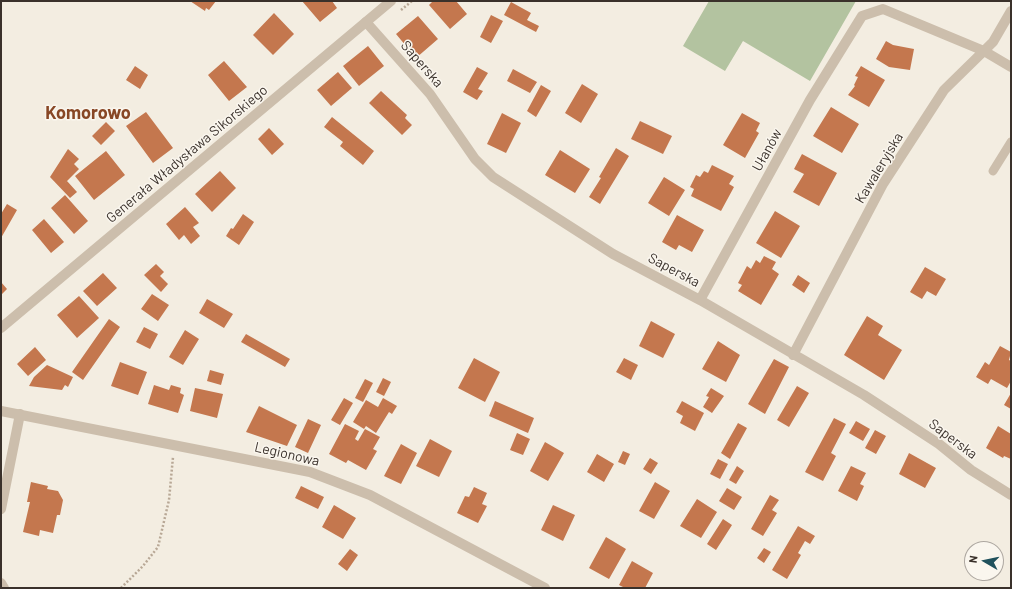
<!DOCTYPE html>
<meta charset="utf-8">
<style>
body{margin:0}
#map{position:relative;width:1012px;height:589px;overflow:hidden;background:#f3ede1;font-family:Barlow,sans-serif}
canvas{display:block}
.frame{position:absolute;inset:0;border:2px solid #3a312b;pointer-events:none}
.north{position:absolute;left:964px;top:541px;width:40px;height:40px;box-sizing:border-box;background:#faf6ee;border:1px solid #ada7a0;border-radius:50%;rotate:279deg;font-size:11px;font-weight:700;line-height:16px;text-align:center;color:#3a312b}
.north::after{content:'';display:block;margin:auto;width:14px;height:18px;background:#20515c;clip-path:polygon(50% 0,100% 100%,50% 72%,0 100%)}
</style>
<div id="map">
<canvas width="1012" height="589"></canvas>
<div class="frame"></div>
<div class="north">N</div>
</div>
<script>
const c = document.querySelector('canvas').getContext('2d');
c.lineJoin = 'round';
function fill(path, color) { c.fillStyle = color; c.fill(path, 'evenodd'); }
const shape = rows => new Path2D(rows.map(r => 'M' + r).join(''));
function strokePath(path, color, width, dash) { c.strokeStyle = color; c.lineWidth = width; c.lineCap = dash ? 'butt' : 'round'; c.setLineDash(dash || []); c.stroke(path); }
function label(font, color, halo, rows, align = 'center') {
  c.font = font + ' Barlow,sans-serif'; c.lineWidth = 3; c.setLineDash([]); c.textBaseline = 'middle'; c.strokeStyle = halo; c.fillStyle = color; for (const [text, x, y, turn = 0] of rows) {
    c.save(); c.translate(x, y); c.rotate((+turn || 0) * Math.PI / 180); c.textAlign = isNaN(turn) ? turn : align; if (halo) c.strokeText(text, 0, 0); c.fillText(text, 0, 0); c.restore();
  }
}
fill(shape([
 [709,1,856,1,810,81,743,41,725,71,683,46]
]), '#b3c3a0');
fill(shape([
 [190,1,216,1,209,10,206,8,205,11],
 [302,1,332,1,337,8,320,22],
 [433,1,456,1,467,14,450,29,429,5],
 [511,2,531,13,527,20,539,26,536,32,504,15],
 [274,13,294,34,273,55,253,35],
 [491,15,503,21,491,43,480,37],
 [418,16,438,39,416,58,396,34],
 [886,41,893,45,914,49,910,70,889,67,876,59],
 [368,46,384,66,359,86,343,66],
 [224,61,247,87,229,101,208,75],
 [135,66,148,75,140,89,126,80],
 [861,66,885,80,869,107,848,95,855,86,854,85,858,77,855,76],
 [477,67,488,73,478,89,483,91,477,100,463,92],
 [513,69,537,82,530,93,507,81],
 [338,72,352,88,331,106,317,90],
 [582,84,598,94,581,123,565,113],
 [541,85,551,91,536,117,527,111],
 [381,91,407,115,405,118,412,125,402,135,369,103],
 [831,107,859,124,842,153,813,136],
 [146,112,173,148,153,163,126,126],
 [502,113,521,123,506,153,487,144],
 [742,113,760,123,756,131,759,133,745,158,723,145],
 [332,117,374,151,363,165,340,146,343,142,324,127],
 [640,121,672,136,663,154,631,139],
 [106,122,115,131,101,145,92,136],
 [269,128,284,144,272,155,258,139],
 [616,148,629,156,600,204,589,197,601,178,599,177],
 [68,149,79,159,74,164,79,169,64,184,67,181,77,192,70,198,50,177],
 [560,150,590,169,575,193,545,175],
 [106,151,125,175,94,200,75,176],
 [802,154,837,173,819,206,793,192,804,174,794,169],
 [712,165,734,176,729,184,734,187,721,211,691,196,694,189,690,187,696,175,700,177,704,171,708,173],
 [220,171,236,188,212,212,195,194],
 [664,177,685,190,669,216,648,203],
 [65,195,88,221,74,234,51,208],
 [7,204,17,210,1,238,1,214],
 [185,207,199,223,193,227,200,236,191,244,184,235,179,240,166,224],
 [775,211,800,226,781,258,756,243],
 [243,214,254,222,239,245,226,236,231,228,233,229],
 [677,215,704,230,692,252,679,245,676,250,662,242],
 [44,219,64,242,51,253,32,230],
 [764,256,776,262,772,269,779,274,761,305,738,291,742,285,738,283,747,266,751,269,756,260,760,263],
 [156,264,164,272,160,276,168,284,161,292,144,275],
 [925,267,946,279,936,296,927,291,922,299,910,292],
 [103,273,117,288,97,306,83,291],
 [798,275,810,283,804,293,792,285],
 [1,282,7,289,1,295],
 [152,294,169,305,158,321,141,309],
 [79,296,99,318,77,338,57,315],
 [207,299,233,314,224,328,199,313],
 [867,316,883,326,878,335,902,350,884,380,844,355],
 [109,319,120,327,83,380,72,372],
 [651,321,675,334,663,358,639,346],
 [144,327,158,334,150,349,136,342],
 [185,330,199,339,183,365,169,357],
 [246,334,290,359,285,367,241,342],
 [718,341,740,355,726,382,702,369],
 [1000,346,1011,352,1009,360,1011,361,1011,381,1007,388,991,379,988,384,976,377,985,362,989,365],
 [35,347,46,360,28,376,17,364],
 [474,358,500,372,485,402,458,388],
 [624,358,638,365,631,380,616,372],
 [774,359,789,367,765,414,748,404],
 [120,362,147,372,138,395,111,386],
 [47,365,73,377,68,387,65,385,62,390,29,386,34,377],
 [210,370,224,374,221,385,207,381],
 [383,378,391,382,384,396,376,392],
 [365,379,373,383,363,402,355,398],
 [154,385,169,390,171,385,181,388,180,393,184,395,178,413,148,404],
 [797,386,809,393,789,427,777,420],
 [195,388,223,394,217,418,190,411],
 [711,388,724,396,712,413,703,407,709,397,706,396],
 [1011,393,1011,409,1004,405],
 [344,398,353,403,340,425,331,420],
 [383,398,397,406,392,414,389,412,376,433,366,426,364,429,353,422,366,400,378,407],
 [495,401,534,418,528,433,489,416],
 [682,401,704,413,695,431,680,423,683,416,676,412],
 [259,406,297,425,287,446,246,432],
 [834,418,846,424,831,453,836,456,823,481,805,472],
 [308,419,321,425,308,453,295,447],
 [856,421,870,429,863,441,849,433],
 [738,423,747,428,730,459,721,453],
 [345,424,359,431,355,439,358,441,365,429,380,437,373,449,377,451,366,470,348,460,346,463,329,454],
 [998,426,1011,434,1011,459,1004,456,1003,458,986,448],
 [875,430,886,436,876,454,865,448],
 [517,433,530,439,523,455,510,450],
 [430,439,452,451,439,477,416,466],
 [545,442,564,453,548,481,530,471],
 [401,444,417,453,401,484,384,476],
 [623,451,630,454,625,465,618,462],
 [909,453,936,468,925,488,899,474],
 [597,454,614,464,604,482,587,472],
 [650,458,658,463,651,474,643,469],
 [718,459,728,464,720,479,710,474],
 [737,466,744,471,736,484,729,480],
 [851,466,866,473,860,484,864,486,857,501,838,491],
 [31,482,48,486,47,489,58,491,63,500,60,515,57,515,53,533,40,530,39,536,23,532,30,502,27,502],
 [655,482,670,491,654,519,639,511],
 [301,486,324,497,318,509,295,498],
 [474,487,487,493,482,504,487,506,478,523,457,513,465,496,469,497],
 [727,488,742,497,734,510,719,501],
 [770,495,779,500,772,510,777,513,763,536,751,529],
 [697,499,717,512,701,538,680,526],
 [334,505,356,518,343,539,322,527],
 [553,505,575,515,563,541,541,530],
 [723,519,732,525,716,550,707,544],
 [798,526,815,536,810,544,805,541,798,553,801,555,787,579,772,570],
 [606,537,626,549,609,579,589,568],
 [764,548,771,552,764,563,757,558],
 [350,549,358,555,347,571,338,564],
 [632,561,653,573,645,588,625,588,619,585]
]), '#c4774e');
strokePath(shape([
 [401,10,412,1],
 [121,588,143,566,158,547,169,500,173,457]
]), '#b8a896', 2.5, [2, 2]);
strokePath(shape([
 [993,171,1011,142]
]), '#ccbeac', 9);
strokePath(shape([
 [366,22,430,94,475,159,493,177,613,254,700,300,864,395,939,444,971,470,1011,495],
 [700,300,810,100,862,16,883,9,984,51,1011,67],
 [793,355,883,184,944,90,993,42,1011,11],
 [1,509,20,414],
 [1,583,4,588]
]), '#ccbeac', 10);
strokePath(shape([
 [1,328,391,1],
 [1,411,310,472,370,495,545,588]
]), '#ccbeac', 10);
label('14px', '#3a312b', '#faf6ee', [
 ["Saperska",422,64,49],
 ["Ułanów",767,150,-61],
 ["Generała Władysława Sikorskiego",187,154,-40],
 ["Kawaleryjska",879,168,-59],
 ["Saperska",674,270,28],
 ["Saperska",953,439,37],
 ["Legionowa",287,454,13]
]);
label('bold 18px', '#884725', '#faf6ee', [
 ["Komorowo",88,113]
]);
</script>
